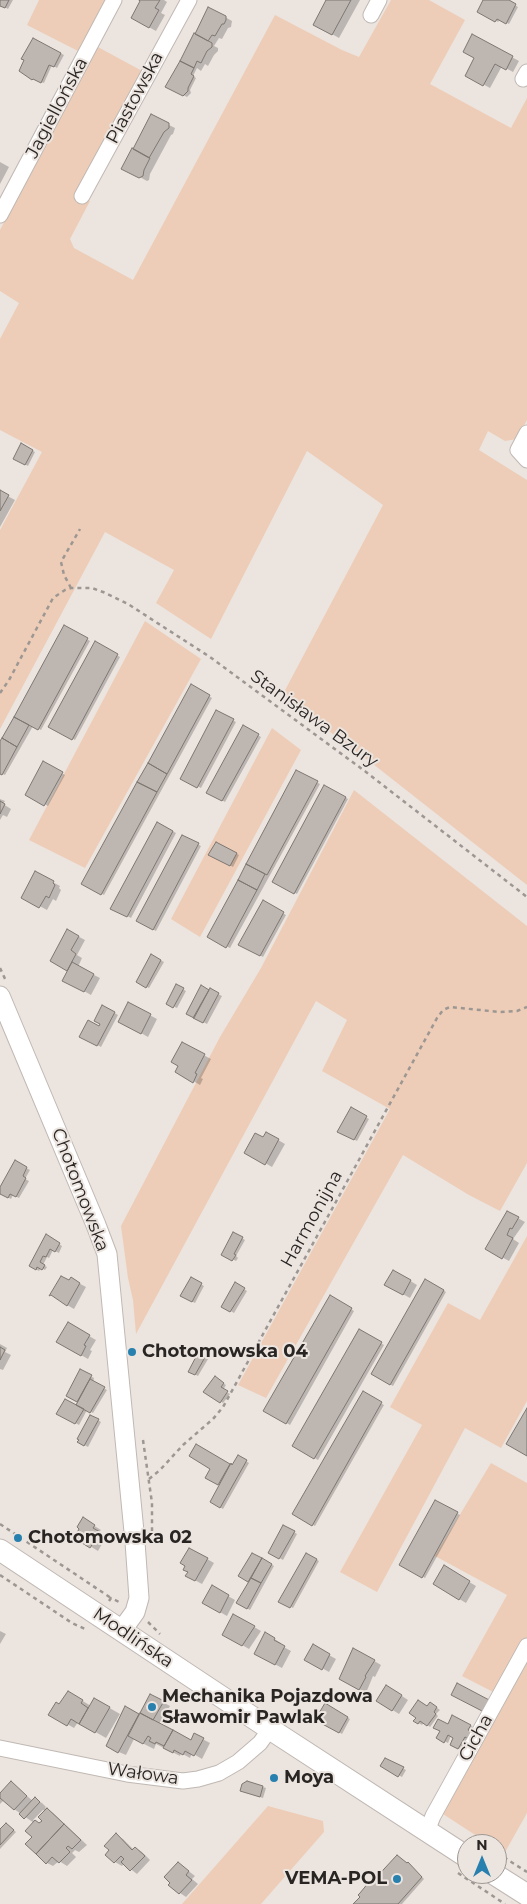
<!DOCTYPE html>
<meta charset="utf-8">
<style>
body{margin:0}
#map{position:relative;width:527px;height:1904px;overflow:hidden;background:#ece4df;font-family:Montserrat,sans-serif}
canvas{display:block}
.north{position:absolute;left:457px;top:1834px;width:50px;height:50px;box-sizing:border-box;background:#ece4df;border:1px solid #9e9894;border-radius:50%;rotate:0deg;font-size:14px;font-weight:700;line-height:20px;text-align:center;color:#282523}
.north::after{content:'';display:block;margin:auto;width:18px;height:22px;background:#2880ae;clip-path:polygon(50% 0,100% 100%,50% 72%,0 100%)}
</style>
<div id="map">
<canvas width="527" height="1904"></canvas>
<div class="north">N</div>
</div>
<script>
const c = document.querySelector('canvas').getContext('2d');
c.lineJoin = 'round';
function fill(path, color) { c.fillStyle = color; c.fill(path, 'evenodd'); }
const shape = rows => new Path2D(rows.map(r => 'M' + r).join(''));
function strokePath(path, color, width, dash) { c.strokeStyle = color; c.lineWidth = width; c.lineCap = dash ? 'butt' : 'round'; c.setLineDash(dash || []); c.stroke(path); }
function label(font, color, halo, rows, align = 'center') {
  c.font = font + ' Montserrat,sans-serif'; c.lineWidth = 4; c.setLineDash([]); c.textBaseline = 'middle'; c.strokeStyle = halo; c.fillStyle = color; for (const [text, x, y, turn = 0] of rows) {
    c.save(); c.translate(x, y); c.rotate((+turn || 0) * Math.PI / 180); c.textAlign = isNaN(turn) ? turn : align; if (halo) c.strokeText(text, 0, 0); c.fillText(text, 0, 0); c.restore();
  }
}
fill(shape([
 [39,0,105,0,78,51,27,25],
 [391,0,429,0,465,20,430,84,511,128,527,98,527,420,517,439,505,441,488,431,479,450,527,480,527,885,373,764,282,696,383,505,307,451,211,639,156,603,174,570,105,532,0,729,0,530,42,452,0,430,0,339,19,303,0,291,0,230,96,46,144,72,78,197,90,201,70,239,74,248,133,280,275,15,342,50,359,57],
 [145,621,201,659,85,868,29,840],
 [272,728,301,750,200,937,171,919],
 [354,790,527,926,527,1163,500,1211,469,1195,403,1155,266,1398,238,1385,390,1109,322,1071,347,1020,316,1001,136,1334,133,1300,128,1278,121,1226,220,1037,261,968],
 [527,1236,527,1401,501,1448,465,1428,377,1592,340,1572,422,1425,390,1407,448,1303,480,1320],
 [491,1463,527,1483,527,1642,497,1694,462,1676,507,1595,435,1556],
 [527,1658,527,1813,504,1854,497,1849,497,1844,489,1844,440,1812],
 [268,1806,323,1821,324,1832,261,1904,182,1904]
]), '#edcdb7');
fill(shape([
 [0,0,13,0,8,9,0,4],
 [141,0,164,0,167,2,161,13,165,15,156,31,132,18],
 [328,0,360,0,339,38,314,24],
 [485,0,506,0,518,7,509,24,500,19,498,22,479,11],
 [209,8,232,21,231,27,228,28,222,39,219,38,214,46,218,48,218,51,214,55,208,66,205,64,201,71,197,68,193,76,196,78,190,90,191,93,187,97,167,87],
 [473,36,519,61,513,72,502,66,490,88,466,75,476,58],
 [33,39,64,55,57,68,52,65,44,83,35,80,20,71],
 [151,116,175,128,173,134,171,135,150,174,149,180,147,181,123,168],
 [0,162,9,167,0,184],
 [21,445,35,452,28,466,14,458],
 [0,492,15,500,0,527],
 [65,626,90,641,41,730,33,726,5,775,0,773,0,744],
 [95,643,120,657,75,740,50,727],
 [191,686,212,698,104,895,83,883],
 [217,712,236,722,201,788,181,778],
 [244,727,261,737,225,802,208,792],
 [44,763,65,775,48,806,26,794],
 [297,772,320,784,230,948,209,937],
 [325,787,348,799,297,894,274,882],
 [0,799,5,801,3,804,11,809,7,817,3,815,0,820],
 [157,823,176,833,131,918,112,908],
 [182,836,201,846,156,931,137,921],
 [216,843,239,855,233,867,210,854],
 [36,873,60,886,59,888,61,890,56,901,53,899,47,910,23,897],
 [263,902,286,915,263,957,240,944],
 [68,931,85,940,77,955,82,958,78,967,100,978,91,995,64,980,69,970,51,960],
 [151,955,164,962,149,988,137,982],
 [177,986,186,991,177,1008,168,1004],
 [210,990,222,996,207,1024,187,1013],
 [129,1004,157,1019,148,1037,120,1021],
 [103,1006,118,1015,101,1047,81,1036,99,1027,101,1024],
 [183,1044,211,1059,201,1078,203,1079,200,1085,176,1071,180,1065],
 [351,1109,369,1119,357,1141,339,1131],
 [266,1133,285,1144,272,1167,246,1152,264,1139],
 [15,1162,30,1170,25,1179,29,1181,19,1198,13,1195,11,1199,0,1193,0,1190],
 [507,1212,525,1222,513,1239,519,1243,509,1261,487,1249],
 [234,1233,245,1240,236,1256,238,1258,236,1261,222,1254],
 [46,1236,62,1246,59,1253,53,1250,49,1258,47,1257,43,1265,47,1267,45,1270,41,1268,39,1271,30,1266],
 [394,1271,417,1285,410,1298,386,1285],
 [71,1279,86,1287,74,1309,67,1305],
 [191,1279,204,1286,195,1303,182,1296],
 [425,1280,446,1292,393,1386,372,1374],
 [236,1284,247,1291,234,1313,222,1306],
 [330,1297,354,1311,290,1425,265,1410],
 [68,1324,96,1340,90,1350,92,1351,88,1359,58,1342],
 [360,1331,384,1345,318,1460,294,1446],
 [0,1344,7,1348,5,1352,11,1355,3,1370,0,1369],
 [204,1351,211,1354,198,1376,189,1371],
 [81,1371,94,1378,93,1382,107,1390,93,1413,87,1410,79,1425,58,1413,76,1407,79,1401,68,1395],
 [215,1378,226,1385,223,1390,230,1394,223,1403,205,1392],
 [363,1393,384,1405,315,1526,294,1514],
 [91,1416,101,1422,88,1447,79,1442],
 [197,1445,230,1465,233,1466,239,1457,249,1463,223,1509,211,1502,220,1485,207,1477,212,1469],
 [436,1502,460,1515,425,1578,401,1564],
 [83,1519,101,1530,99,1532,106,1537,98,1551,75,1537,81,1529],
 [284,1526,297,1534,283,1560,269,1552],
 [190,1549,214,1563,202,1584,187,1576,189,1572,187,1566],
 [252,1554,274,1566,250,1610,238,1603,250,1581,240,1576],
 [306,1554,319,1561,293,1608,280,1601],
 [444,1567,476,1586,466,1603,434,1584],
 [212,1587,235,1600,227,1616,204,1603],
 [234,1615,261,1631,249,1649,223,1634],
 [0,1631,6,1634,0,1644],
 [266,1634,281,1643,280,1645,291,1651,282,1668,256,1654],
 [313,1646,336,1659,329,1672,306,1659],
 [354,1649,381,1665,375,1677,373,1676,366,1693,341,1678],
 [393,1690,408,1700,399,1714,378,1701],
 [68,1692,91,1706,94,1699,120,1714,106,1738,78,1722,74,1728,50,1714,60,1706],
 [151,1696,170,1706,159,1724,191,1742,195,1735,210,1743,202,1759,192,1753,190,1758,181,1753,180,1756,156,1744,154,1749,134,1739,126,1755,114,1750,126,1708,140,1716],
 [325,1705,350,1719,342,1734,317,1719],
 [433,1705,440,1710,436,1714,438,1716,430,1727,424,1722,422,1725,415,1721,427,1708],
 [453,1717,473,1727,461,1750,451,1744,454,1737,451,1736,448,1743,438,1738,448,1726],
 [386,1759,406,1770,402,1777,382,1766],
 [11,1783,33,1801,35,1799,42,1803,46,1807,45,1808,53,1813,87,1845,79,1852,75,1850,72,1853,76,1857,67,1866,59,1861,53,1866,47,1863,33,1837,34,1823,14,1809,4,1800,0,1804,0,1792,1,1794],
 [43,1810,45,1811,43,1821,40,1824,33,1820],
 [263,1787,266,1788,263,1798,241,1791],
 [9,1826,16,1832,0,1849,0,1830],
 [116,1835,123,1839,134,1850,136,1848,142,1852,150,1860,137,1874,124,1864,122,1866,115,1862,107,1854,111,1850],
 [178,1863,195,1876,192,1879,198,1884,186,1897,180,1893],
 [408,1863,424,1879,402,1904,355,1904]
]), '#0003');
const building = shape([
 [0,0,9,0,5,8,0,6,0,0],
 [139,0,160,0,155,8,159,10,149,28,131,18,140,1,139,0],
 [326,0,351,0,332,35,313,25,326,0],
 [483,0,509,0,516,4,506,24,497,19,495,22,477,12,483,0],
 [208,7,226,16,226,20,224,24,222,24,215,36,212,35,208,41,195,34,208,7],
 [194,33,212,43,212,47,207,51,201,63,197,61,194,68,180,61,194,33],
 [472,34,513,56,506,70,495,64,483,86,465,76,474,58,463,52,472,34],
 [33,38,61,53,54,67,49,65,41,83,33,79,32,80,19,71,24,60,21,59,33,38],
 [180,61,194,68,191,74,194,76,188,88,188,91,183,96,165,87,180,61],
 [151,114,169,123,169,128,164,132,149,158,133,149,151,114],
 [132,148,150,158,144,170,143,176,139,178,121,169,132,148],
 [21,443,33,450,25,465,13,459,21,443],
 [0,490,9,495,0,511,0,490],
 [64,625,88,638,38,730,14,717,64,625],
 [95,641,118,654,72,740,48,727,95,641],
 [191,684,210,695,167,774,148,763,191,684],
 [216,710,234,719,197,788,180,779,216,710],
 [14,717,29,725,17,747,2,738,14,717],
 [243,725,259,734,222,801,206,793,243,725],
 [2,738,17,747,2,775,0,774,0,741,2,738],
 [43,761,63,772,44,806,25,795,43,761],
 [148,763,167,774,157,792,137,782,148,763],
 [296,770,318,781,267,875,246,864,296,770],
 [137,782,157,792,101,895,81,884,137,782],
 [324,785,346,797,294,894,272,882,324,785],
 [0,801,5,804,0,814,0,801],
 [157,822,173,831,127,917,110,909,157,822],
 [182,835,199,843,153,930,136,921,182,835],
 [216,842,237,853,230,866,208,855,216,842],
 [246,864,265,874,257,890,238,880,246,864],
 [35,871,54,881,53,883,55,885,49,898,46,896,39,908,21,898,35,871],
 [238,880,257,890,226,948,207,937,238,880],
 [263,900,284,912,260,956,238,945,263,900],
 [67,929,79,936,71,950,76,954,67,971,50,961,67,929],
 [151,954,161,960,146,988,136,982,151,954],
 [72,962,94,974,84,992,62,981,72,962],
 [176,984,184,988,173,1008,166,1004,176,984],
 [201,985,209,990,194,1018,186,1014,201,985],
 [210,988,219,993,203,1023,193,1018,210,988],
 [128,1002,151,1014,141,1034,118,1022,128,1002],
 [102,1005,115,1012,97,1046,79,1037,88,1020,99,1026,100,1024,94,1021,102,1005],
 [182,1042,205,1054,195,1073,197,1074,193,1083,175,1072,178,1066,171,1062,182,1042],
 [351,1107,367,1116,354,1140,337,1132,351,1107],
 [266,1132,279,1139,265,1165,244,1153,255,1133,263,1137,266,1132],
 [15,1160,27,1167,23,1176,26,1178,16,1197,10,1194,8,1198,0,1194,0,1187,15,1160],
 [507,1211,519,1217,512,1229,510,1228,507,1235,513,1238,502,1259,485,1249,507,1211],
 [233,1232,243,1237,234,1254,236,1255,232,1261,221,1255,233,1232],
 [46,1234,60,1243,55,1252,50,1249,46,1257,43,1256,40,1262,45,1265,42,1270,37,1267,36,1270,29,1266,46,1234],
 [393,1270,411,1280,403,1295,384,1285,393,1270],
 [61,1276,69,1280,71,1277,80,1283,67,1306,51,1295,49,1296,61,1276],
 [191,1277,202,1283,192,1302,180,1296,191,1277],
 [425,1279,444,1290,390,1385,371,1374,425,1279],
 [235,1282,245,1288,230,1312,221,1307,235,1282],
 [330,1295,352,1308,286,1424,263,1411,330,1295],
 [68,1322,90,1335,84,1345,86,1346,81,1356,56,1342,68,1322],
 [359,1329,382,1342,314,1459,292,1446,359,1329],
 [0,1347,5,1350,0,1360,0,1347],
 [204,1349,208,1352,195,1375,188,1372,199,1351,202,1352,204,1349],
 [80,1369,92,1375,77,1402,66,1396,80,1369],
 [215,1376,224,1383,221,1387,228,1391,220,1403,203,1392,215,1376],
 [90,1379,105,1387,90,1413,76,1405,90,1379],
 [363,1391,382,1402,312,1526,292,1514,363,1391],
 [65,1399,84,1409,75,1424,56,1414,65,1399],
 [527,1408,527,1456,506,1444,527,1408],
 [90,1415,99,1419,84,1446,77,1442,79,1440,77,1439,90,1415],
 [196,1444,230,1464,218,1485,205,1478,210,1469,189,1456,196,1444],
 [238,1455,247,1460,220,1508,210,1502,231,1463,232,1465,238,1455],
 [435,1500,458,1512,422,1578,399,1565,435,1500],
 [83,1517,95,1525,93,1528,100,1532,90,1548,74,1538,79,1529,77,1527,83,1517],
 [283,1525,295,1531,279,1559,268,1553,283,1525],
 [189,1548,208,1558,195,1581,185,1576,188,1572,183,1570,185,1566,180,1563,189,1548],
 [252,1553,262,1558,248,1582,238,1576,252,1553],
 [306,1553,317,1559,290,1608,278,1602,306,1553],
 [262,1558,272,1564,261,1583,251,1578,262,1558],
 [444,1565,470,1581,459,1600,433,1584,444,1565],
 [251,1578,261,1583,247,1609,236,1603,251,1578],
 [212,1585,229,1595,220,1613,202,1603,212,1585],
 [233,1614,255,1626,242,1646,222,1635,233,1614],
 [265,1632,275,1638,274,1640,285,1646,275,1665,254,1654,265,1632],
 [313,1644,330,1654,322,1670,304,1660,313,1644],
 [353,1648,375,1660,365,1676,366,1677,359,1690,339,1679,353,1648],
 [457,1683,491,1701,484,1712,451,1695,457,1683],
 [386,1685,402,1695,392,1711,376,1701,386,1685],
 [68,1691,83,1700,81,1703,88,1708,79,1724,71,1719,67,1726,48,1715,56,1702,59,1704,68,1691],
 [150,1694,164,1701,153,1720,140,1713,150,1694],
 [94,1698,110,1707,95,1733,79,1724,94,1698],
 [418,1700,427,1706,430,1702,437,1707,434,1712,436,1714,427,1726,420,1721,418,1724,413,1721,416,1718,409,1713,418,1700],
 [325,1703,348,1717,339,1733,315,1720,325,1703],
 [125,1706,139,1714,118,1753,106,1746,125,1706],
 [140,1713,173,1730,164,1746,156,1742,155,1744,149,1741,151,1738,148,1736,143,1744,128,1736,140,1713],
 [452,1715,471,1725,468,1730,473,1732,469,1739,465,1737,458,1749,450,1745,453,1738,448,1735,444,1743,436,1738,440,1731,433,1728,438,1719,448,1724,452,1715],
 [173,1730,191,1740,194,1733,204,1738,194,1756,185,1751,183,1755,174,1750,173,1753,163,1748,173,1730],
 [385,1758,404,1767,398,1777,380,1766,385,1758],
 [11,1781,27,1796,14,1810,0,1798,0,1793,11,1781],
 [247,1781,263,1786,260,1797,240,1791,242,1784,247,1781],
 [35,1797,40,1802,24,1819,19,1814,35,1797],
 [47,1808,64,1824,36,1854,25,1844,32,1837,25,1831,35,1820,39,1823,42,1821,38,1817,47,1808],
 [6,1823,14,1830,0,1845,0,1829,6,1823],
 [64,1824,81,1840,72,1849,68,1846,66,1848,70,1852,59,1863,52,1857,46,1864,36,1854,64,1824],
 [116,1833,132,1850,135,1847,145,1856,130,1871,121,1862,124,1859,121,1856,114,1863,105,1855,109,1850,104,1846,116,1833],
 [397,1855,407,1863,408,1862,422,1877,398,1904,353,1904,360,1897,358,1895,360,1893,369,1882,372,1882,397,1855],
 [178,1862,189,1871,186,1875,192,1880,179,1894,168,1885,170,1883,164,1877,178,1862]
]);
fill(building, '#beb7b1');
strokePath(building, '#7d7671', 1);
const minor = shape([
 [371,15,379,0],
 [523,79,527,72],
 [82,196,189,0],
 [0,215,114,0],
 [527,433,518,450,527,460],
 [0,1748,127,1774,183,1781,198,1779,219,1773,238,1762,260,1743,270,1729],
 [427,1831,433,1816,527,1646]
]);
const tertiary = shape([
 [0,996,96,1225,107,1254,135,1542,139,1598,135,1612,122,1630]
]);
const secondary = shape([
 [0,1550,270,1729,467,1857],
 [494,1874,527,1895]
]);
strokePath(minor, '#c0b8b3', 17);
strokePath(tertiary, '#c0b8b3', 21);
strokePath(secondary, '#c0b8b3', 23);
strokePath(shape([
 [71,588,64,575,61,562,80,529],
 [0,693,9,680,53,598,65,590,71,588,92,588,103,592,128,604,210,657,366,772,527,897],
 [0,968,6,981],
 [143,1440,152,1503,152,1534],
 [149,1479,160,1470,183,1445,213,1419,223,1407,437,1018,443,1010,450,1007,500,1012,517,1011,527,1007],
 [0,1524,111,1598],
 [0,1575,72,1623,85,1629],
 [109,1601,111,1598,121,1603],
 [148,1622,160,1634],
 [476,1841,482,1844],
 [497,1853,527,1872],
 [458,1873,505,1904]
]), '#9d9793', 2.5, [4, 4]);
strokePath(minor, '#fff', 15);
strokePath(tertiary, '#fff', 19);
strokePath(secondary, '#fff', 21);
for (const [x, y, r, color] of [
 [132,1352,5,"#2880ae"],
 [18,1538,5,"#2880ae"],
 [152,1707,5,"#2880ae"],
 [274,1778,5,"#2880ae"],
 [397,1879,5,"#2880ae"]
]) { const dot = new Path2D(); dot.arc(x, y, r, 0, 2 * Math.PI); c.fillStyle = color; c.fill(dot); strokePath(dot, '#ece4df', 2); }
label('18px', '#282523', '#ece4df', [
 ["Piastowska",135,98,-62],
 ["Jagiellońska",57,108,-62],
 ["Stanisława Bzury",314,719,36],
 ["Chotomowska",80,1190,69],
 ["Harmonijna",312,1219,-61],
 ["Modlińska",133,1638,34],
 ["Cicha",476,1738,-61],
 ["Wałowa",143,1774,8]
]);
label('bold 18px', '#282523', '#ece4df', [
 ["Chotomowska 04",142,1352],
 ["Chotomowska 02",28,1538],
 ["Mechanika Pojazdowa",162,1697],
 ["Sławomir Pawlak",162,1718],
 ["Moya",284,1778],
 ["VEMA-POL",387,1879,"right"]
], 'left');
</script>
